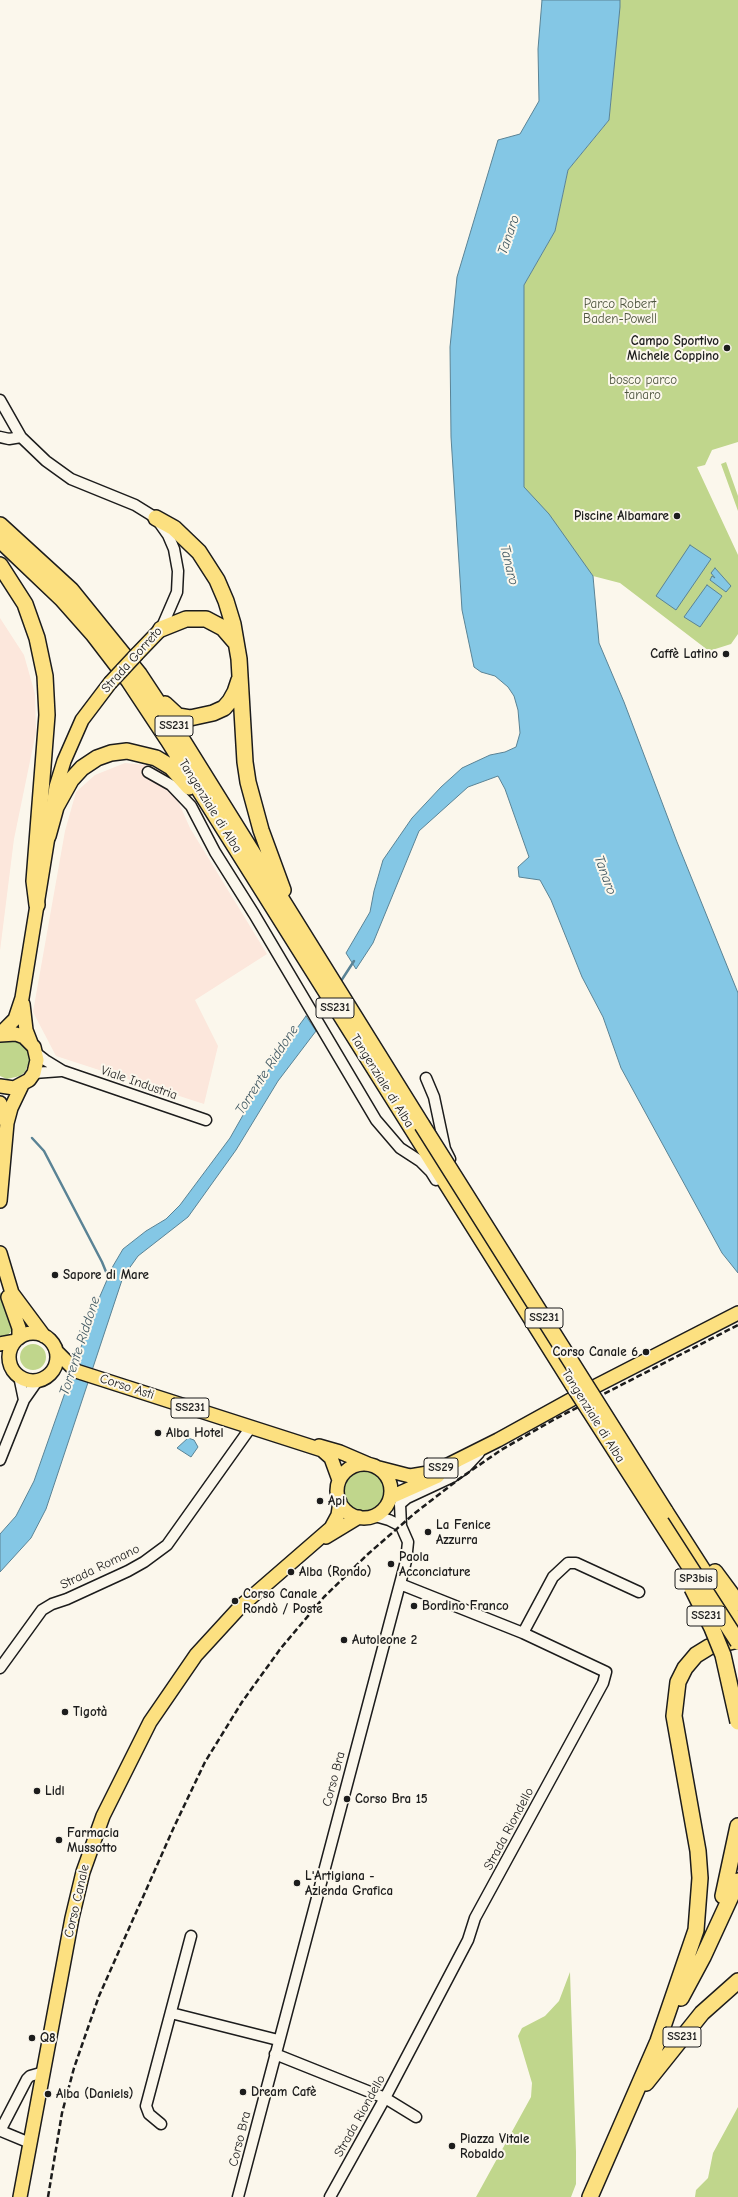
<!DOCTYPE html>
<meta charset="utf-8">
<style>
body{margin:0}
canvas{display:block;background:#fbf7ec}
</style>
<canvas width="738" height="2197"></canvas>
<script>
const c = document.querySelector('canvas').getContext('2d');
c.lineJoin = 'round';
function fill(path, color) { c.fillStyle = color; c.fill(path, 'evenodd'); }
const shape = rows => new Path2D(rows.map(r => 'M' + r).join(''));
function strokePath(path, color, width, dash) { c.strokeStyle = color; c.lineWidth = width; c.lineCap = dash ? 'butt' : 'round'; c.setLineDash(dash || []); c.stroke(path); }
function label(font, color, halo, rows, align = 'center') {
  c.font = font + ' "Comic Neue",sans-serif'; c.lineWidth = 4; c.setLineDash([]); c.textBaseline = 'middle'; c.strokeStyle = halo; c.fillStyle = color; for (const [text, x, y, turn = 0] of rows) {
    c.save(); c.translate(x, y); c.rotate((+turn || 0) * Math.PI / 180); c.textAlign = isNaN(turn) ? turn : align; if (halo) c.strokeText(text, 0, 0); c.fillText(text, 0, 0); c.restore();
  }
}
fill(shape([
 [0,618,24,655,35,694,36,732,14,839,0,951],
 [125,763,146,765,165,772,190,828,267,954,195,1000,218,1046,204,1104,56,1056,33,1012,65,831,76,792,95,775]
]), '#fce7dc');
fill(shape([
 [620,0,738,0,738,442,712,450,705,465,697,467,738,555,738,634,731,644,709,651,620,583,593,576,524,488,524,285,555,231,568,170,609,120],
 [726,462,738,496,738,511,721,464],
 [9,1038,21,1042,29,1053,30,1060,25,1072,20,1076,7,1079,0,1076,0,1041],
 [0,1292,11,1312,13,1329,8,1335,0,1337],
 '20 1357a13 13 0 1 1 26 0a13 13 0 1 1-26 0Z',
 '342 1491a22 22 0 1 1 44 0a22 22 0 1 1-44 0Z',
 [570,1972,576,2152,576,2184,571,2197,476,2197,531,2097,532,2083,518,2036,522,2028,545,2016,559,2001],
 [738,2107,738,2197,695,2197,696,2190,708,2178,713,2153]
]), '#c0d68c');
const water = shape([
 [542,0,620,0,620,7,609,120,568,170,555,231,524,285,524,487,549,514,593,576,599,643,624,702,677,842,738,993,738,1273,722,1253,621,1068,603,1017,582,977,551,900,540,880,519,877,518,867,529,857,505,789,498,776,468,787,419,831,373,943,356,969,346,953,370,912,374,891,383,860,412,818,441,787,462,768,490,755,505,752,516,747,520,733,518,710,514,696,508,687,495,676,481,672,474,667,462,610,451,437,450,347,457,277,498,140,520,134,539,101,538,49,542,0],
 [690,545,711,559,676,610,656,596,690,545],
 [715,568,731,586,726,592,710,580,712,576,715,578,711,573,715,568],
 [707,585,722,596,700,627,684,617,707,585],
 [306,1016,316,1031,278,1081,236,1150,188,1217,138,1256,123,1277,46,1509,31,1538,0,1572,0,1534,16,1516,34,1481,94,1310,113,1266,123,1249,146,1231,166,1219,180,1205,230,1138,276,1057,306,1016],
 [188,1438,194,1440,198,1447,191,1457,177,1448,188,1438]
]);
fill(water, '#84c7e5');
strokePath(water, '#5a8395', 1);
strokePath(shape([
 [341,981,354,961],
 [316,1014,320,1008],
 [32,1138,44,1151,102,1262,109,1279]
]), '#5a8395', 2.5);
const minor = shape([
 [0,400,21,437,46,461,71,479,135,505,156,518,168,535,174,549,178,571,177,592,161,629],
 [0,437,9,439,21,437],
 [148,772,171,785,191,806,215,852,254,914,376,1120,400,1148,420,1161,431,1172,436,1180],
 [36,1053,45,1060,63,1071,206,1120],
 [34,1073,61,1071],
 [426,1078,434,1097,445,1149,450,1159],
 [19,1376,24,1400],
 [0,1460,24,1400,38,1380],
 [375,1516,389,1520,401,1526],
 [523,1633,553,1577,568,1563,576,1563,639,1592],
 [0,1668,42,1610,52,1604,67,1599,128,1571,144,1562,167,1545,251,1427],
 [171,2013,278,2040],
 [275,2054,385,2098,416,2117],
 [161,2124,149,2114,146,2106,191,1936],
 [0,2131,27,2079,30,2076,44,2072],
 [1,2131,30,2143],
 [238,2197,406,1561,408,1542,401,1526,400,1504,407,1498,452,1477,464,1469,479,1453],
 [330,2197,385,2098,468,1940,475,1918,603,1683,606,1672,523,1633,400,1584]
]);
const major = shape([
 [137,654,161,629],
 [23,1004,26,1030,31,1043],
 [0,1034,15,1019,22,998,56,787,64,761,82,720,110,683],
 [0,1035,16,1034,24,1037,34,1047,37,1060,34,1073,29,1080,14,1088,0,1086],
 [0,1103,0,1118],
 [0,1201,7,1123,11,1108,22,1085],
 [0,1253,12,1293,44,1336],
 [8,1297,19,1328,19,1338],
 '9 1357a24 24 0 1 1 48 0a24 24 0 1 1-48 0Z',
 [0,1344,15,1341],
 [57,1352,76,1371,322,1450,331,1458,339,1480],
 [319,1446,340,1452,368,1464],
 '337 1491a27 27 0 1 1 54 0a27 27 0 1 1-54 0Z',
 [379,1468,410,1476,434,1472,498,1440,594,1387,738,1313],
 [391,1497,438,1476],
 [326,1537,359,1517],
 [20,2197,72,1918,83,1872,103,1816,150,1722,196,1655,240,1607,331,1528,338,1515,340,1502]
]);
const highway = shape([
 [156,518,174,528,199,552,217,580,226,601,233,624,239,659,245,762,248,782,261,830,283,890],
 [0,525,71,590,139,674,178,733,422,1125],
 [0,540,62,599,93,634,129,681,168,740,573,1385],
 [0,565,25,604,37,638,45,676,47,715,34,881,37,905],
 [161,629,186,619,206,619,223,628,236,643],
 [165,704,178,716,190,718,213,713,224,708,230,701,235,692,239,680],
 [48,836,56,807,71,780,82,768,97,758,111,753,127,751,156,758,171,767,189,787],
 [665,1511,738,1625],
 [715,1572,738,1603],
 [723,1896,738,1826],
 [681,1998,703,1957,738,1881],
 [646,2083,702,2013,738,1981],
 [590,2197,658,2041,696,1930,700,1878,698,1851,674,1716,678,1682,685,1668,696,1655,709,1647,738,1640]
]);
strokePath(minor, '#1c1c1c', 13);
strokePath(major, '#1c1c1c', 16);
strokePath(highway, '#1c1c1c', 18);
strokePath(minor, '#fbf7ec', 10);
strokePath(major, '#fce080', 13);
strokePath(highway, '#fce080', 15);
strokePath(shape([
 [48,2197,62,2113,74,2068,99,1996,174,1827,205,1762,242,1702,281,1648,324,1597,368,1554,415,1513,459,1479,501,1450,555,1419,738,1325]
]), '#1c1c1c', 2.5, [6, 3]);
const majorBridge = shape([
 [110,683,137,654]
]);
const highwayBridge = shape([
 [422,1125,665,1511],
 [573,1385,738,1642],
 [692,1588,712,1628,723,1655,738,1722]
]);
strokePath(majorBridge, '#1c1c1c', 16, []);
strokePath(highwayBridge, '#1c1c1c', 18, []);
strokePath(majorBridge, '#fce080', 13);
strokePath(highwayBridge, '#fce080', 15);
for (const [x, y, r, color] of [
 [727,348,4,"#1c1c1c"],
 [677,516,4,"#1c1c1c"],
 [726,654,4,"#1c1c1c"],
 [55,1275,4,"#1c1c1c"],
 [646,1352,4,"#1c1c1c"],
 [158,1433,4,"#1c1c1c"],
 [320,1501,4,"#1c1c1c"],
 [428,1532,4,"#1c1c1c"],
 [391,1564,4,"#1c1c1c"],
 [291,1572,4,"#1c1c1c"],
 [235,1601,4,"#1c1c1c"],
 [414,1606,4,"#1c1c1c"],
 [344,1640,4,"#1c1c1c"],
 [65,1712,4,"#1c1c1c"],
 [37,1791,4,"#1c1c1c"],
 [347,1799,4,"#1c1c1c"],
 [59,1840,4,"#1c1c1c"],
 [297,1883,4,"#1c1c1c"],
 [32,2038,4,"#1c1c1c"],
 [243,2092,4,"#1c1c1c"],
 [48,2094,4,"#1c1c1c"],
 [452,2146,4,"#1c1c1c"]
]) { const dot = new Path2D(); dot.arc(x, y, r, 0, 2 * Math.PI); c.fillStyle = color; c.fill(dot); strokePath(dot, '#fbf7ec', 1.5); }
for (const [x, y, w] of [
 [174,726,38],
 [335,1008,38],
 [544,1318,38],
 [190,1408,38],
 [441,1468,34],
 [696,1579,42],
 [706,1616,38],
 [682,2037,38]
]) { const box = new Path2D(); box.roundRect(x - w / 2, y - 10, w, 20, 3); c.fillStyle = '#fbf7ec'; c.fill(box); strokePath(box, '#1c1c1c', 1); }
label('bold 12px', '#1c1c1c', null, [
 ["SS231",174,726],
 ["SS231",335,1008],
 ["SS231",544,1318],
 ["SS231",190,1408],
 ["SS29",441,1468],
 ["SP3bis",696,1579],
 ["SS231",706,1616],
 ["SS231",682,2037]
]);
label('13px', '#4d543e', '#fbf7ec', [
 ["Parco Robert",620,304],
 ["Baden-Powell",620,319],
 ["bosco parco",643,380],
 ["tanaro",643,395]
]);
label('bold 13px', '#1c1c1c', '#fbf7ec', [
 ["Campo Sportivo",719,341,"right"],
 ["Michele Coppino",719,356,"right"],
 ["Piscine Albamare",669,516,"right"],
 ["Caffè Latino",718,654,"right"],
 ["Sapore di Mare",63,1275],
 ["Corso Canale 6",638,1352,"right"],
 ["Alba Hotel",166,1433],
 ["Api",328,1501],
 ["La Fenice",436,1525],
 ["Azzurra",436,1540],
 ["Paola",399,1557],
 ["Acconciature",399,1572],
 ["Alba (Rondo)",299,1572],
 ["Corso Canale",243,1594],
 ["Rondò / Poste",243,1609],
 ["Bordino Franco",422,1606],
 ["Autoleone 2",352,1640],
 ["Tigotà",73,1712],
 ["Lidl",45,1791],
 ["Corso Bra 15",355,1799],
 ["Farmacia",67,1833],
 ["Mussotto",67,1848],
 ["L'Artigiana -",305,1876],
 ["Azienda Grafica",305,1891],
 ["Q8",40,2038],
 ["Dream Cafè",251,2092],
 ["Alba (Daniels)",56,2094],
 ["Piazza Vitale",460,2139],
 ["Robaldo",460,2154]
], 'left');
label('13px', '#1c1c1c', '#fbf7ec', [
 ["Strada Gorreto",132,660,-48],
 ["Tangenziale di Alba",210,806,58],
 ["Tangenziale di Alba",382,1081,58],
 ["Viale Industria",139,1083,19],
 ["Corso Asti",127,1387,18],
 ["Tangenziale di Alba",593,1416,58],
 ["Strada Romano",100,1567,-26],
 ["Corso Bra",334,1779,-75],
 ["Strada Riondello",509,1829,-62],
 ["Corso Canale",77,1901,-77],
 ["Strada Riondello",360,2116,-61],
 ["Corso Bra",240,2139,-76]
]);
label('italic 14px', '#405862', '#fbf7ec', [
 ["Tanaro",509,235,-71],
 ["Tanaro",509,565,76],
 ["Tanaro",605,875,70],
 ["Torrente Riddone",267,1070,-57],
 ["Torrente Riddone",80,1346,-72]
]);
</script>
